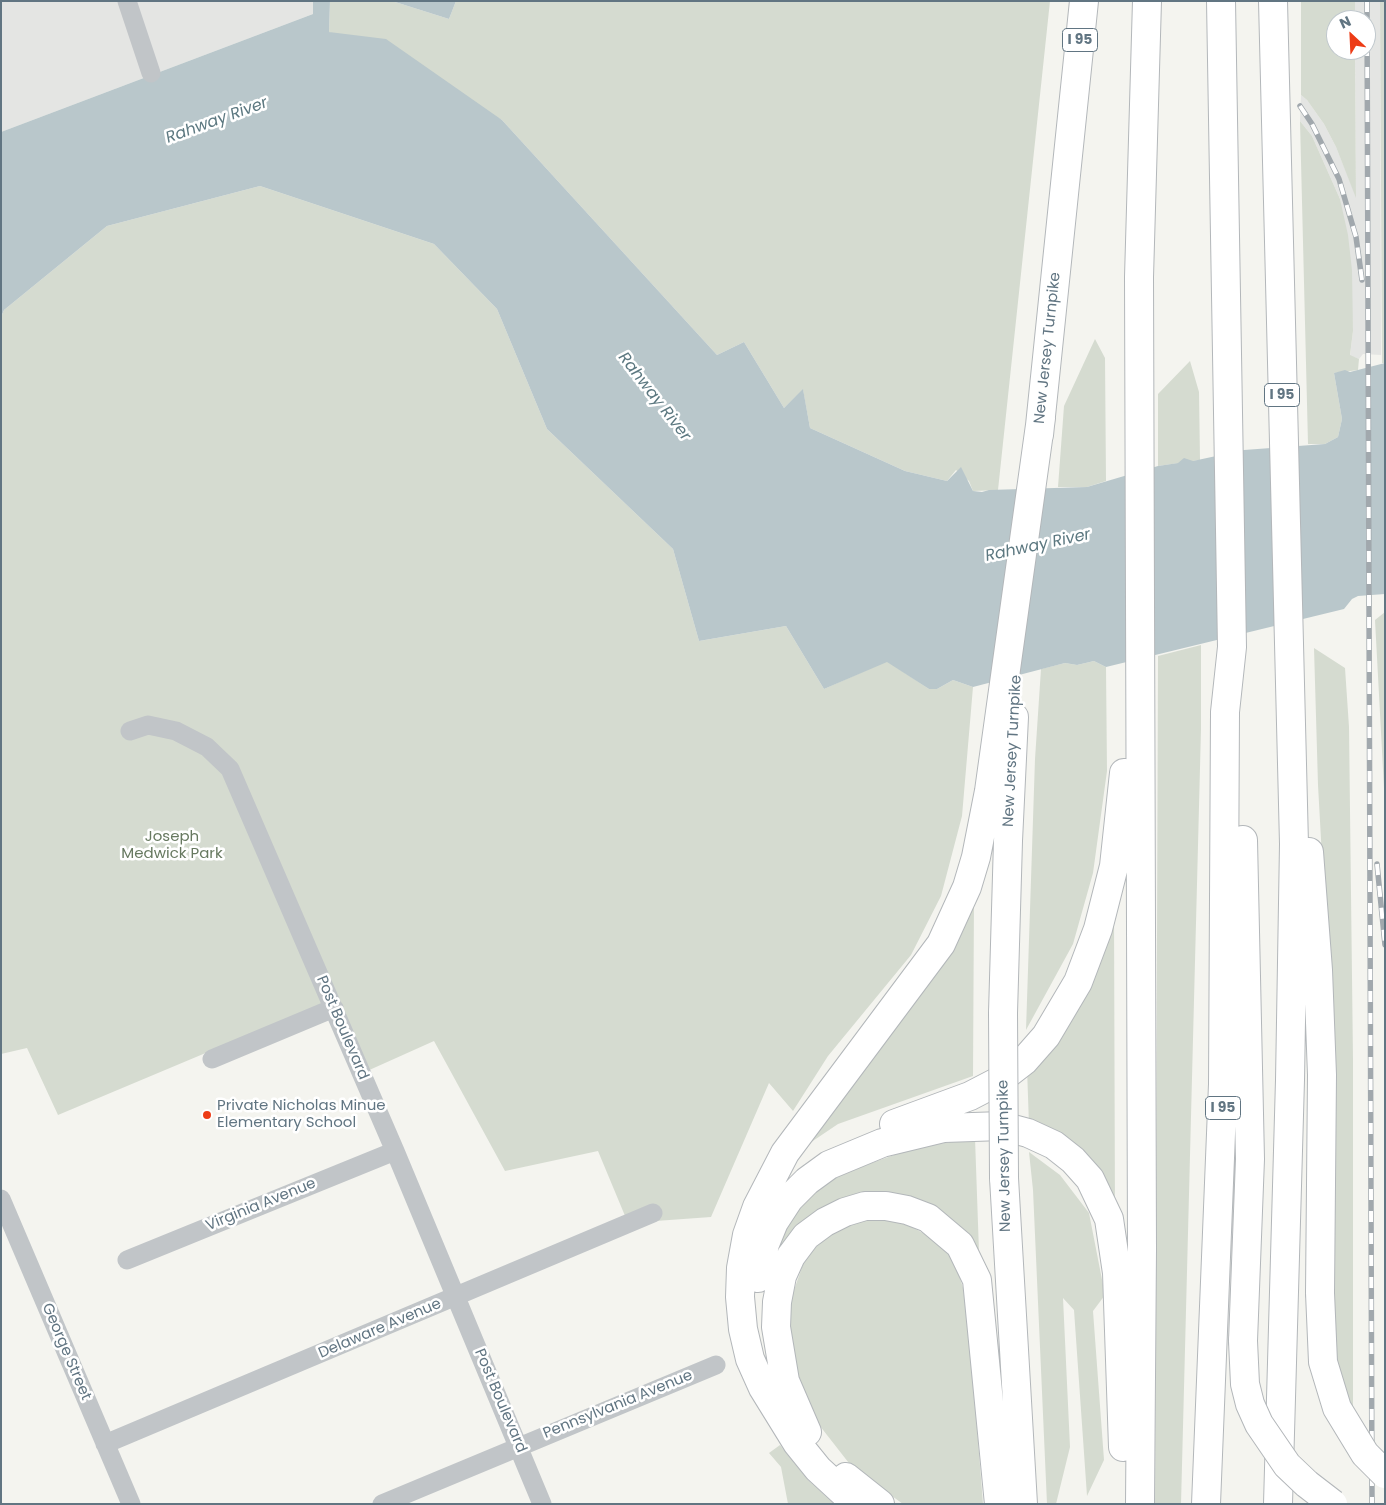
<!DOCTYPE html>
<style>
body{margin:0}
#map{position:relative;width:1386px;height:1505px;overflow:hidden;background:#f4f4ef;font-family:Poppins,sans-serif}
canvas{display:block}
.frame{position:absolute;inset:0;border:2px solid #617582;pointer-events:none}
.north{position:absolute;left:1326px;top:10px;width:50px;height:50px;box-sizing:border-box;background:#fff;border:1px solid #c0c8cd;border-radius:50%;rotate:335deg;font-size:14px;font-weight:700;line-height:20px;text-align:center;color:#617582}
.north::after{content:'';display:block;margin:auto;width:18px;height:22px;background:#ed3c16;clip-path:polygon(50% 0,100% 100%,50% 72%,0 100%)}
</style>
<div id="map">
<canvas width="1386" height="1505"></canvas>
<div class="frame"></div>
<div class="north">N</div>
</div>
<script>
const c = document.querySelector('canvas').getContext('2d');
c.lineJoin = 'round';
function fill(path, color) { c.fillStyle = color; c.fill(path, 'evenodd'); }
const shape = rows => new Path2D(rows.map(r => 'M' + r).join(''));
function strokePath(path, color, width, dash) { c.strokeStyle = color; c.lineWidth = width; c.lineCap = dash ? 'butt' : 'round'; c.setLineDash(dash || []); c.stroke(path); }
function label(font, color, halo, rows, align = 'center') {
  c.font = font + ' Poppins,sans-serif'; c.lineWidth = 5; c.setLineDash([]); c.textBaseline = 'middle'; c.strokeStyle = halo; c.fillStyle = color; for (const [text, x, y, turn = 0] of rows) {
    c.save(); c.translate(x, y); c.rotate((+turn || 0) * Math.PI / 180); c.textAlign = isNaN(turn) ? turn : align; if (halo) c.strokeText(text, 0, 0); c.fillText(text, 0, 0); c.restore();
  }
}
fill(shape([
 [1,1,313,1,313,14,1,132],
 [1355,1,1380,1,1381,355,1363,354,1359,359,1350,356,1353,331,1351,302,1340,199,1312,136,1300,121,1301,95,1307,100,1324,124,1336,147,1356,196,1355,50,1366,50,1366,20,1355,20]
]), '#e4e5e3');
fill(shape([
 [330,1,392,1,449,19,456,1,1050,1,998,490,973,491,969,481,956,470,947,481,905,471,810,428,803,390,784,408,744,342,717,355,502,120,329,32],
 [1301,1,1355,1,1355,20,1336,20,1336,50,1355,50,1356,198,1336,147,1324,124,1307,100,1301,95],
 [1380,1,1385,1,1385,363,1382,363],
 [1300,121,1312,136,1340,199,1348,235,1352,270,1353,331,1350,355,1359,359,1358,370,1334,373,1342,419,1338,437,1325,444,1308,444],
 [260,186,434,244,497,309,547,429,673,549,699,641,786,626,824,689,887,661,929,689,937,689,953,680,973,687,962,816,941,896,911,955,828,1056,793,1111,769,1083,711,1217,628,1223,598,1151,505,1171,434,1041,356,1076,327,1002,58,1115,27,1048,1,1054,1,317,4,310,107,226],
 [1095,339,1105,358,1106,481,1087,487,1058,487,1064,406],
 [1190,361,1199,392,1200,460,1158,466,1158,394],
 [1385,612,1385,807,1375,620],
 [1201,645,1201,729,1181,1504,1155,1504,1158,656],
 [1314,648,1345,668,1349,727,1353,1060,1353,1414,1334,1362,1329,984,1318,785],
 [1094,661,1106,667,1107,771,1093,873,1073,944,1026,1030,1035,759,1041,669,1065,663,1077,665],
 [974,898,973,1076,838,1124,795,1153],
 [1114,912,1115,1219,1029,1125,1027,1068],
 [975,1138,979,1252,857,1195,813,1214,772,1259,781,1224,826,1179,914,1148],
 [1029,1152,1060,1175,1089,1213,1105,1295,1093,1311,1104,1460,1087,1496,1074,1310,1063,1298,1070,1447,1056,1504,1047,1504,1033,1190],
 [868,1217,895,1218,934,1239,954,1260,967,1300,983,1504,903,1504,852,1467,809,1412,790,1351,789,1310,794,1290,806,1256,839,1226],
 [780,1445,808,1480,834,1504,788,1504,781,1467,769,1453]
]), '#d5dbd0');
fill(shape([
 [313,1,330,1,329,32,386,39,502,120,717,355,744,342,784,408,803,389,810,428,905,471,947,481,961,467,973,491,982,492,989,490,1087,487,1158,466,1178,463,1184,458,1193,461,1244,450,1325,444,1338,437,1342,419,1334,373,1345,370,1350,372,1385,363,1385,594,1358,596,1352,599,1344,609,1106,667,1094,661,1077,665,1065,663,973,687,953,680,937,689,929,689,887,662,824,689,786,626,699,641,673,549,547,429,497,309,434,244,260,186,107,226,4,310,1,317,1,132,313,14],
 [392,1,456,1,449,19]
]), '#b9c7cb');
const highway = shape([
 [1273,1,1294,844,1290,1080,1278,1504],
 [1039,435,1084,1],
 [1309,852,1318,970,1322,1075,1320,1293],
 [1003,1013,1008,841,1014,717],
 [894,1124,970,1096,997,1082,1024,1061,1046,1036,1078,982,1098,929,1114,866,1124,773],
 [1004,1178,1023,1504],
 [758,1278,765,1244,774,1222,789,1199,807,1181,829,1165,882,1143,944,1128,1002,1126,1028,1133,1054,1145,1073,1160,1090,1179,1109,1219,1117,1273,1123,1447],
 [1243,1341,1250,1159,1243,840],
 [807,1432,785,1381,776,1327,777,1302,782,1276,791,1256,806,1236,825,1222,845,1212,865,1206,886,1206,907,1210,928,1218,960,1245,977,1280,999,1504],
 [846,1477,880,1504],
 [856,1504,818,1469,797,1443,763,1388,750,1359,743,1329,740,1297,741,1268,747,1235,757,1207,785,1153,941,944,967,887,976,857,989,791,1041,418],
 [1140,1504,1142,1250,1139,277,1147,1],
 [1206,1504,1223,1084,1225,712,1232,647,1221,1]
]);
strokePath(highway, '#b3b7ba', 30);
strokePath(shape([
 [127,1,151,73],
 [130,731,148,725,176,731,207,747,230,769,395,1151,542,1504],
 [212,1059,334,1008],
 [1,1199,131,1504],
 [127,1260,395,1151],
 [105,1444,653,1213],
 [382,1504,716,1365]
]), '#c1c5c8', 19);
strokePath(highway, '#fff', 28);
const rail = shape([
 [1367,1,1372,1504],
 [1300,106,1312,124,1339,179,1356,237,1362,280],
 [1377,864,1385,945]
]);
strokePath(rail, '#a1a8ad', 5.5);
strokePath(rail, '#fff', 4, [11]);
const highwayBridge = shape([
 [1003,1013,1004,1178],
 [1320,1293,1323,1362,1337,1408,1365,1454,1385,1474],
 [1243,1341,1245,1384,1250,1404,1259,1424,1287,1465,1307,1484,1333,1504]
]);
strokePath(highwayBridge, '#b3b7ba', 30, []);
strokePath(highwayBridge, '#fff', 28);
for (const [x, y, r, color] of [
 [207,1115,5,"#ed3c16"]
]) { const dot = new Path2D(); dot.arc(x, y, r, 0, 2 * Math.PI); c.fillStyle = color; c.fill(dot); strokePath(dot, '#fff', 2); }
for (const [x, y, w] of [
 [1080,40,35],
 [1282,395,35],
 [1223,1108,35]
]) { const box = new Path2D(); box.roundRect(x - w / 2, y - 11.5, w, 23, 4); c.fillStyle = '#fff'; c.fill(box); strokePath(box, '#617582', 1); }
label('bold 14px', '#617582', null, [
 ["I 95",1080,40],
 ["I 95",1282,395],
 ["I 95",1223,1108]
]);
label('15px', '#617582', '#fff', [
 ["New Jersey Turnpike",1048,348,-84],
 ["New Jersey Turnpike",1013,751,-87],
 ["Post Boulevard",342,1028,67],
 ["New Jersey Turnpike",1005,1156,-91],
 ["Virginia Avenue",261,1205,-22],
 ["Delaware Avenue",380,1329,-23],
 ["George Street",66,1352,67],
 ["Post Boulevard",500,1401,67],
 ["Pennsylvania Avenue",618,1405,-22]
]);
label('15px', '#677960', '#fff', [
 ["Joseph",172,837],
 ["Medwick Park",172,854]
]);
label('15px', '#617582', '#fff', [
 ["Private Nicholas Minue",217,1106],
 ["Elementary School",217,1123]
], 'left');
label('italic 16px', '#5c7880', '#fff', [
 ["Rahway River",217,121,-20],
 ["Rahway River",654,397,52],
 ["Rahway River",1038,546,-12]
]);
</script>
